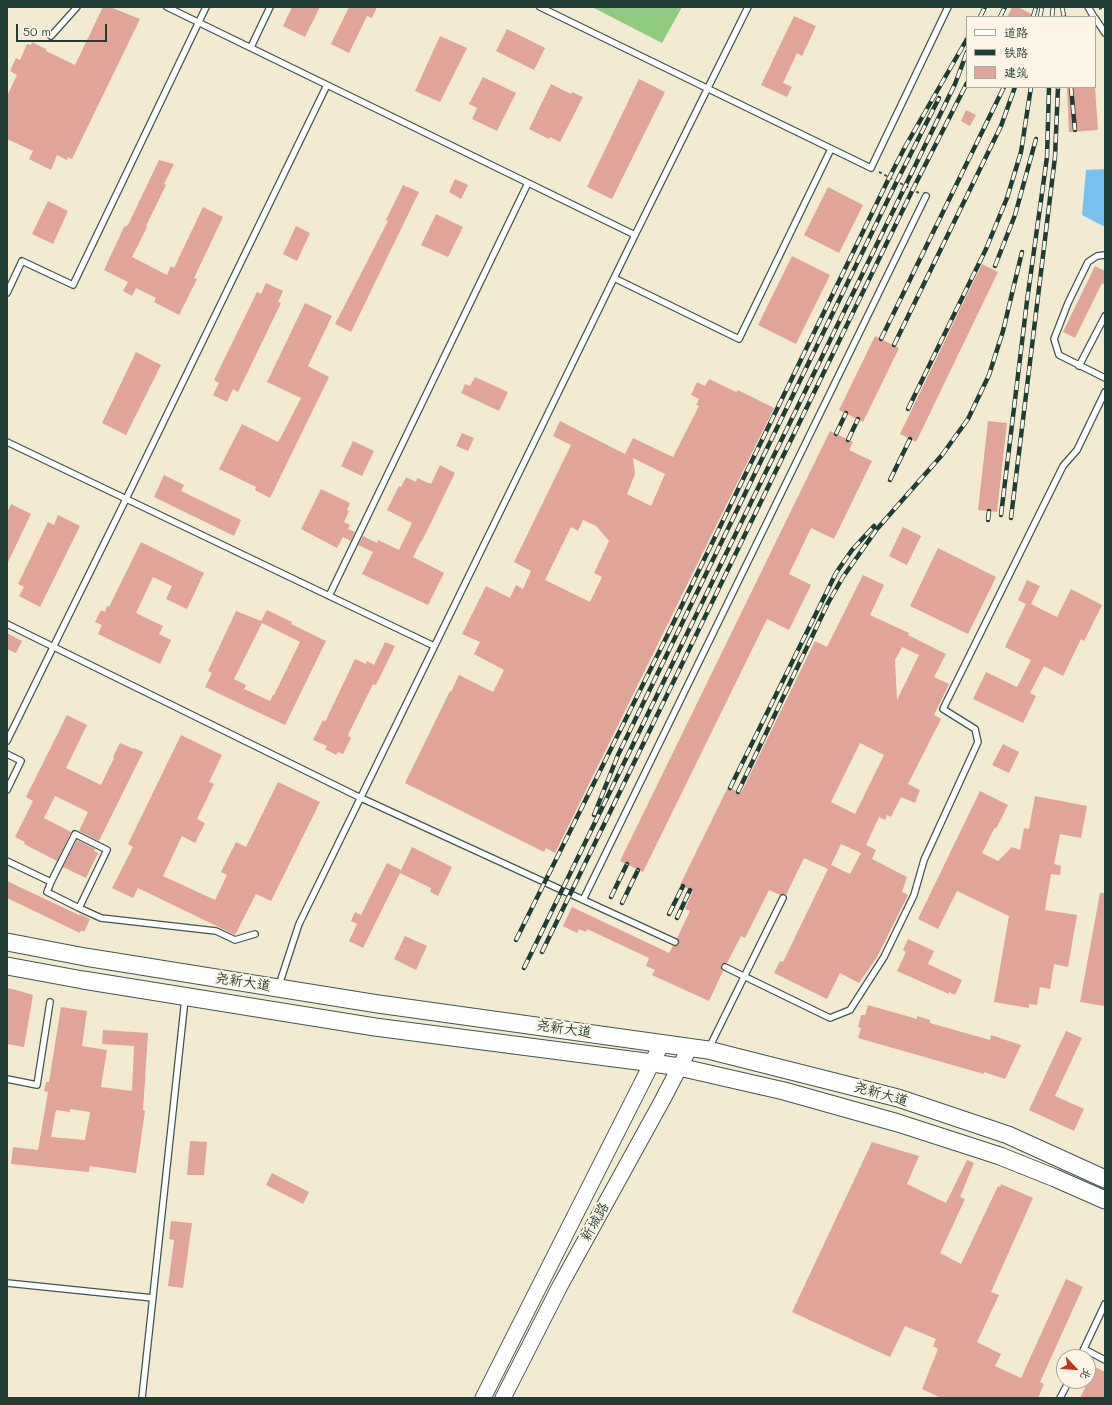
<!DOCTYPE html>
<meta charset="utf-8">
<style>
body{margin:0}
#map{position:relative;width:1112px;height:1405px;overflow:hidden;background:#f2ebd2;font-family:Mali,"LXGW WenKai TC",sans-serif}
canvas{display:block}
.frame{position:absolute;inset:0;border:8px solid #1f3d34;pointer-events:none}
.legend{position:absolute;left:966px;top:16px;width:130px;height:72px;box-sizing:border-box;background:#fcf5e5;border:1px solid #a4ab9e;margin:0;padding:5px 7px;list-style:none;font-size:12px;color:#1f3d34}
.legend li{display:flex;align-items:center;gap:8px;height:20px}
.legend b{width:20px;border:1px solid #a4ab9e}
.north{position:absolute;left:1056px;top:1349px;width:40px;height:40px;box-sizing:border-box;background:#fcf5e5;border:1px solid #a4ab9e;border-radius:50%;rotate:116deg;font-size:11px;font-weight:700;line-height:16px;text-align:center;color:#1f3d34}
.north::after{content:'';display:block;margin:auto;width:14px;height:18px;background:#c8321e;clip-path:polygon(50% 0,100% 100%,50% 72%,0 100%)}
.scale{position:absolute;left:16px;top:24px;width:91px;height:18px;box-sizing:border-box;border:2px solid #1f3d34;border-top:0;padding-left:5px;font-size:12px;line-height:14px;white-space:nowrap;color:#1f3d34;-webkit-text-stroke:3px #fcf5e5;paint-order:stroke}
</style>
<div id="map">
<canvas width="1112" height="1405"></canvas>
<div class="frame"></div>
<ul class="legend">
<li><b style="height:5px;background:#fff"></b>道路</li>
<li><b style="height:5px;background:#1f3d34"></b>铁路</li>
<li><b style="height:11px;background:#e0a498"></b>建筑</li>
</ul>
<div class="north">北</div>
<div class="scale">50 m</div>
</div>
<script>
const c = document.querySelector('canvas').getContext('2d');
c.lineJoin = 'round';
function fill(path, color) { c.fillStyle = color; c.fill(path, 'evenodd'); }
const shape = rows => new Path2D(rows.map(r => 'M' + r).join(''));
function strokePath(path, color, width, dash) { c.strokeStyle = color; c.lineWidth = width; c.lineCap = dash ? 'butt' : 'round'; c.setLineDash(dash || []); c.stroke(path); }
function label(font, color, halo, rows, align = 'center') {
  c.font = font + ' Mali,"LXGW WenKai TC",sans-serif'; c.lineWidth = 4; c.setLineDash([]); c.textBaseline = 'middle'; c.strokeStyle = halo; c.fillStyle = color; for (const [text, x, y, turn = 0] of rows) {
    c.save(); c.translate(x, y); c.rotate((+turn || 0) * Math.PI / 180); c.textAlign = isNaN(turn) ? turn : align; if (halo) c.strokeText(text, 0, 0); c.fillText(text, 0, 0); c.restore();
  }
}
fill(shape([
 [592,7,682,7,662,43]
]), '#8eca7f');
fill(shape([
 [1105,169,1105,227,1082,215,1086,170]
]), '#76c1ef');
fill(shape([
 [103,7,110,7,140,19,72,159,68,157,67,160,57,155,51,170,29,159,33,151,7,139,7,96,17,75,10,71,16,58,20,60,27,44,31,45,32,42,46,49,46,51,75,65],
 [292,7,320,7,305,37,283,26],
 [348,7,377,7,372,18,367,16,349,53,331,44,349,7],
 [1012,7,1018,7,1037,17,1007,17],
 [794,16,816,26,802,56,797,53,783,83,792,87,787,97,761,85],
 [507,29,545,48,534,70,496,51],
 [440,36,467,48,440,102,415,91],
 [483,77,516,93,497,131,472,119,477,108,469,104],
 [639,79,665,92,612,199,587,187],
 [551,84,571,94,572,92,583,97,560,142,550,137,549,139,529,129],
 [1067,87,1095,87,1098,130,1069,132],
 [966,110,976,115,970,126,961,121],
 [159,160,174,164,164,184,166,185,146,226,147,227,132,257,167,275,171,266,174,268,203,207,223,217,194,278,197,279,179,315,154,302,156,298,136,288,132,296,123,291,128,282,104,270,124,227,128,225],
 [455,179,468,185,461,199,449,192],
 [403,185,419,192,351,332,335,324,388,221,386,220],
 [828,187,863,205,839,253,804,235],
 [48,201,68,211,53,244,32,234],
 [436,214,463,227,448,257,421,245],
 [296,226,310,233,297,261,283,254],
 [792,256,830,275,796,344,758,325],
 [982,264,998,272,916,442,900,434],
 [1095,266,1105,271,1105,285,1102,283,1075,338,1063,332],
 [266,283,283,291,278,302,281,303,238,392,233,389,227,402,213,395,219,383,214,380,257,292,261,294],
 [305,303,332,316,308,366,329,377,270,498,255,490,256,487,219,469,242,424,278,442,282,435,301,398,267,382],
 [875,336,899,348,863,422,839,410],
 [136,352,161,365,126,435,102,423],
 [475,377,508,392,499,411,461,393,465,384,470,386],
 [709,379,736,392,738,390,774,408,555,853,546,848,544,852,405,783,450,691,451,692,459,675,493,692,504,670,474,654,480,642,462,634,486,586,510,598,516,585,523,589,531,571,514,562,571,445,553,436,560,421,625,454,633,438,673,457,699,406,696,405,699,399,691,395,697,382,705,386],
 [633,458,665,474,651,506,627,494,635,474],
 [583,520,596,526,609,541,594,573,602,577,590,602,545,580,571,527,578,531],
 [988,421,1007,423,997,512,978,510],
 [830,431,853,442,849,450,872,461,834,539,811,528,789,574,811,585,789,630,767,619,643,872,620,861],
 [462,433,474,438,468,451,456,446],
 [353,441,374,451,362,476,341,466],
 [440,465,455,473,422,541,421,541,413,557,444,573,428,605,362,574,373,552,358,545,363,536,377,543,378,540,399,550,412,523,387,510,399,486,401,487,406,477,416,482,417,478,431,484],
 [164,475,184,485,181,491,241,520,234,536,154,497],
 [321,489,350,503,347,510,349,511,344,522,350,525,348,529,355,532,351,541,343,537,337,548,301,529],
 [11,504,31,514,7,564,7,513],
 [58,515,80,526,40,607,19,596,24,587,18,584,48,522,54,525],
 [903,527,921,536,907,565,889,556],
 [141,542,204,573,187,609,166,599,172,586,153,577,136,613,163,626,159,634,171,640,160,664,98,634,102,625,95,622,101,610,105,612,107,606,109,607],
 [938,548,996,577,968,634,910,606],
 [863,575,884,585,870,615,909,633,908,635,946,654,934,677,949,684,934,715,941,719,908,784,920,790,915,803,901,797,891,817,887,815,885,820,879,817,866,845,876,850,872,859,907,877,902,892,908,895,877,957,859,983,840,973,827,999,774,973,780,961,783,962,828,869,804,858,786,895,783,894,780,895,769,890,745,938,741,936,727,963,724,963,721,965,721,968,723,971,709,1001,652,975,655,970,646,966,649,958,587,929,586,932,579,929,577,933,563,926,572,907,669,953,673,946,678,945,679,941,677,938,690,911,685,909,693,891,680,885,728,787,741,793,815,641,827,647],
 [902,647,919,655,897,700,895,660],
 [860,743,884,755,855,814,831,802],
 [841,844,861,853,850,874,831,865],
 [1027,580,1040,586,1031,604,1057,617,1071,589,1102,605,1084,641,1081,639,1063,676,1044,666,1030,693,1036,696,1023,723,973,699,986,672,1017,687,1031,660,1005,647,1026,604,1018,600],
 [267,610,292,622,291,624,326,641,285,725,205,687,212,673,208,671,236,611,261,621],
 [262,623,300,642,274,695,273,695,270,701,244,689,246,685,234,679],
 [7,633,22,641,16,653,7,649],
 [385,642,395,646,376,685,373,684,348,735,351,738,343,754,338,752,336,755,325,749,327,746,313,740,323,720,325,722,355,659,366,664,367,661,374,665],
 [67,715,87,725,66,768,101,785,114,758,113,757,120,743,134,749,134,748,143,752,99,841,79,831,88,812,55,796,44,818,71,832,57,861,24,844,25,842,15,837,33,801,26,797],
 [181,735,222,755,209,782,214,784,197,819,205,823,195,843,182,836,163,876,215,900,227,875,221,872,236,842,246,847,278,782,320,802,271,901,256,894,235,935,138,888,133,898,112,888,133,847,128,844],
 [1003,744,1019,752,1009,773,992,765],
 [980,791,1008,805,996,829,995,827,982,853,998,861,1012,847,1020,850,1024,828,1029,829,1035,796,1087,806,1081,838,1060,834,1054,864,1061,866,1060,875,1051,874,1045,910,1077,915,1068,967,1054,964,1050,989,1040,987,1037,1005,1029,1004,1029,1008,994,1002,1009,916,957,891,938,929,918,919],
 [77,840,95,849,94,851,98,853,86,878,63,867],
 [412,847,452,867,438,896,430,892,431,888,400,873,363,948,349,941,357,924,351,921,355,912,361,915,387,863,401,870],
 [7,881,79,915,80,914,90,919,84,932,81,930,80,933,7,898],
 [1100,893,1105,893,1105,1002,1104,1006,1080,1002],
 [405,936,427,946,416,970,394,959],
 [908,939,934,951,928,964,962,980,955,995,949,992,949,994,897,971,906,952,903,950],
 [7,988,20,991,33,995,24,1047,7,1044],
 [868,1005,917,1019,917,1016,930,1020,930,1023,990,1040,991,1035,1021,1045,1005,1079,984,1072,984,1074,858,1038,861,1028,858,1027,861,1015,865,1015],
 [61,1007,87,1011,82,1046,107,1050,101,1087,132,1091,134,1046,102,1044,103,1030,148,1033,143,1110,145,1111,136,1173,90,1166,89,1172,11,1164,13,1147,38,1150,48,1092,44,1091,46,1082,49,1082],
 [70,1109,90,1112,85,1140,51,1137,56,1110,70,1112],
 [1066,1031,1082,1038,1055,1096,1084,1109,1074,1131,1029,1110],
 [190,1141,207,1142,204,1175,187,1175],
 [872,1142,919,1156,907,1184,946,1203,967,1160,974,1163,960,1197,965,1199,940,1253,961,1264,998,1186,1000,1187,1001,1184,1033,1198,991,1292,999,1295,977,1342,1001,1354,995,1366,1021,1378,1066,1279,1083,1287,1040,1382,1044,1384,1038,1398,941,1398,922,1389,938,1349,933,1346,936,1339,905,1326,890,1357,792,1312],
 [272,1173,309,1192,303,1204,266,1185],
 [171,1221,192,1223,183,1288,168,1286,174,1240,169,1239],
 [1095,1367,1105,1372,1105,1398,1080,1398]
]), '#e0a498');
const lane = shape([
 [167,7,635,235],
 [540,7,871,168,948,7],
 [1088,7,1094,17],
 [1095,18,1105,33],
 [51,36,77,7],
 [251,47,270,7],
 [1105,255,1097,256,1088,262,1068,303,1054,339,1059,355,1105,378],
 [614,278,739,339,831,149],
 [7,293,22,261,73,285,206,7],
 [1079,366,1105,316],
 [7,442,434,646],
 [329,596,528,183],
 [7,624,361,798,675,942],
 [7,741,126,499,327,85],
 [7,754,21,761,7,790],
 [7,861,51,882,75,834,107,850,79,908,101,918,216,931,235,940,255,934],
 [51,882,47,892,79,908],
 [583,900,926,196],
 [725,967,830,1018,850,1010,884,957,914,895,924,860,978,742,975,729,943,709,1063,466,1077,450,1105,392],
 [279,985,299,924,635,235,748,7],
 [709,1048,783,898],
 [7,1079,37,1085,50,1002],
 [7,1283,153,1298],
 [1084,1349,1105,1360],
 [1080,1357,1105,1304],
 [142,1398,185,999],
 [1060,1398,1069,1381]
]);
const secondary = shape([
 [483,1398,662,1043],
 [503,1398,560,1286,662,1101,690,1047]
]);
const primary = shape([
 [7,942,85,957,378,1004,708,1050,898,1098,1008,1135,1105,1179],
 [7,966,83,980,375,1027,653,1063,679,1067,784,1091,898,1123,1000,1156,1055,1178,1105,1200]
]);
strokePath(lane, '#3f574c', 8);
strokePath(secondary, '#3f574c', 17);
strokePath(primary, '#3f574c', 19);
strokePath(shape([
 [1099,9,1105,7],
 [879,172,919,193]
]), '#3f574c', 2, [3, 3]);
strokePath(lane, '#fff', 5.5);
strokePath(secondary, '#fff', 15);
strokePath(primary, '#fff', 17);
const rail = shape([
 [1062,7,1064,17],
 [980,17,985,7],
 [1000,17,1005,7],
 [1033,17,1036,7],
 [1040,17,1042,7],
 [1052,17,1053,7],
 [1071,87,1075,130],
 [995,266,1015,215,1036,139],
 [881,339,1004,87],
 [894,345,1001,126,1015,87],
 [908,409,986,249,1007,198,1021,152,1031,87],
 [836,434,846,413],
 [848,440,858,419],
 [890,480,910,439],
 [1001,515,1027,301,1047,157,1049,87],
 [1011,518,1055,157,1058,87],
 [988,520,989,511],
 [730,788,836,573,852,550,874,526],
 [738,792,828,603,843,577,877,529,942,455,968,419,989,375,1003,331,1022,252],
 [594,815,618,755,897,181,939,98],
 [611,897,627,864],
 [622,903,638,870],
 [669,914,683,886],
 [677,918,690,890],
 [516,940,667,636,889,178,905,147,967,39],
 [542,952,913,189,967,83],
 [524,968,955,84,967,52]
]);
strokePath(rail, '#1f3d34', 4.5);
strokePath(rail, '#fcf5e5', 3, [9]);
label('14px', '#1f3d34', '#fcf5e5', [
 ["尧新大道",243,982,9],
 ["尧新大道",564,1029,8],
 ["尧新大道",881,1094,16],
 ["新城路",595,1222,-61]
]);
</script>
